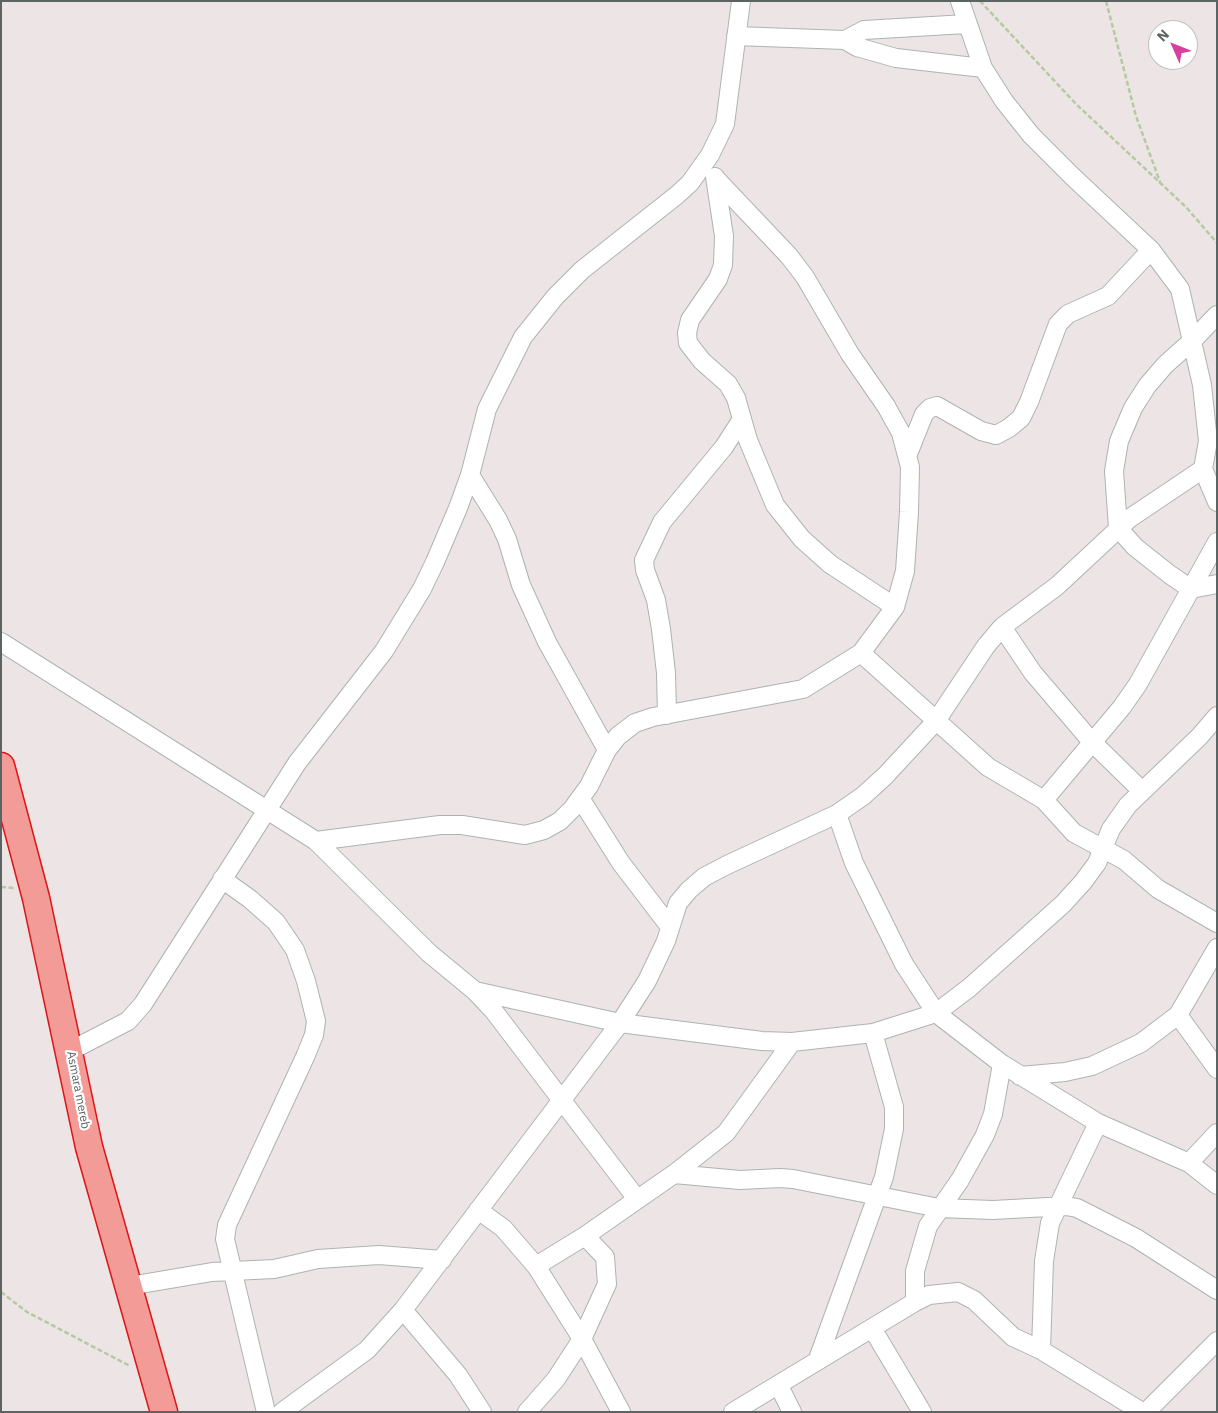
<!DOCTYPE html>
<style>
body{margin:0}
#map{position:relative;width:1218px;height:1413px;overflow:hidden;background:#ede5e5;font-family:"IBM Plex Sans",sans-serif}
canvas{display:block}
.frame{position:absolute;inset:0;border:2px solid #5c6463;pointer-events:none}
.north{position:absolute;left:1148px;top:20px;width:50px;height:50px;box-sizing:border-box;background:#fff;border:1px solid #bec1c1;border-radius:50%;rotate:314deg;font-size:14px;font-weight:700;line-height:20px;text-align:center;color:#5c6463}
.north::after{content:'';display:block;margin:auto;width:18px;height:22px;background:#d93f9e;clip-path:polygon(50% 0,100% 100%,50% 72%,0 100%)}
</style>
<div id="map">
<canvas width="1218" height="1413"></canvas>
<div class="frame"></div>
<div class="north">N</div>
</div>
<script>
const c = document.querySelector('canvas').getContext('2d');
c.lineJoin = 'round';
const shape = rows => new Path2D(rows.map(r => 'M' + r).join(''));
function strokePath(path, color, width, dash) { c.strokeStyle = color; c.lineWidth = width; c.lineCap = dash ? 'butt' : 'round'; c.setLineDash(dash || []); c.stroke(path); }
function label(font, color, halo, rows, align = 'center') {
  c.font = font + ' "IBM Plex Sans",sans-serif'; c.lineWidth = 4.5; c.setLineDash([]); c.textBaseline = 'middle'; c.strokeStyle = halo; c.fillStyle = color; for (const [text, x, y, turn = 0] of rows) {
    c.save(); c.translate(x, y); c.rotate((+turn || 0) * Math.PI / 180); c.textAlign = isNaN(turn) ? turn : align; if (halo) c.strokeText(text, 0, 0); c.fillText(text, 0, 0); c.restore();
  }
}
const minor = shape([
 [736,36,845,40,857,47,896,58,983,68],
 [845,40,864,30,966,24],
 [715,177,724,236,723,265,718,279,690,320,687,333,688,343,702,361,728,384,736,398,748,440,775,505,802,539,830,564,895,607],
 [1217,315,1193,340,1165,365,1147,386,1133,408,1119,441,1114,471,1118,528,1135,547,1169,574,1191,589,1217,584],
 [908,454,924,414,930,408,937,406,981,431,996,435,1009,428,1021,418,1029,402,1058,324,1068,314,1108,296,1151,250],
 [1203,469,1217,502],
 [470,475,498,520,507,539,521,585,547,642,607,750],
 [1002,627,1033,673,1092,742,1142,791],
 [1,642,316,841,429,953,475,991,493,1010,637,1199],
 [861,653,988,767,1044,800,1074,833,1124,860,1158,889,1217,923],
 [667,715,666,673,661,629,656,600,645,570,644,560,662,522,724,447,742,419],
 [580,798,621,863,670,927],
 [1044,800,1122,707,1138,684,1217,542],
 [837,814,854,863,904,964,936,1013,1002,1064,1098,1123,1189,1163,1217,1185],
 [316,841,440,825,462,825,525,835,544,830,560,821,573,808,589,786,607,750,618,736,635,723,653,717,803,689,861,653,895,607,905,571,909,512,910,467,901,433,886,406,850,354,805,277,789,256,716,179],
 [222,879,250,899,276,922,295,950,306,981,316,1021,314,1035,305,1057,227,1225,225,1239,266,1412],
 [475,991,620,1023,762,1041,792,1042,873,1033,936,1013,969,988,1063,904,1083,882,1097,863,1111,829,1128,805,1199,737,1217,716],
 [1178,1015,1217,1069],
 [70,1051,128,1021,143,1004,297,763,384,651,422,589,435,562,458,508,470,475,487,409,523,337,555,297,582,270,677,195,690,183,710,155,725,124,741,1],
 [1020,1076,1065,1072,1092,1066,1141,1043,1178,1015,1217,948],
 [1189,1163,1217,1133],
 [674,1174,740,1180,780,1178,793,1179,939,1208,993,1210,1066,1206,1077,1208,1136,1238,1217,1290],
 [478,1210,503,1228,536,1266,582,1339,621,1412],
 [536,1266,585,1236,674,1174,726,1133,792,1042],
 [129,1286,212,1272,274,1269,318,1259,379,1255,442,1260],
 [915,1302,915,1271,928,1226,960,1180,985,1135,993,1114,1002,1064],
 [403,1310,458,1375,482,1412],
 [872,1328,922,1412],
 [1041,1350,1044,1261,1050,1223,1098,1123],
 [818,1359,884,1177,894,1129,894,1107,873,1033],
 [779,1386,792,1412],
 [282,1412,367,1350,403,1310,620,1023,647,981,666,941,678,903,689,890,704,877,727,865,837,814,863,796,885,776,936,721,986,646,1002,627,1057,586,1130,518,1203,469,1208,441,1202,385,1180,289,1151,250,1073,177,1031,135,1004,101,983,68,960,1],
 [527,1412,556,1379,582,1339,607,1284,605,1257,585,1236],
 [733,1412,915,1302,929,1295,958,1292,974,1300,1013,1337,1041,1350,1142,1412],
 [1146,1412,1217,1341]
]);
const highway = shape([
 [1,766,36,898,89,1147,164,1412]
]);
strokePath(minor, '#adb3b3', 20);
strokePath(highway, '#dd1516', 29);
strokePath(shape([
 [980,1,1076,104,1186,207,1217,243],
 [1106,1,1136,116,1160,182],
 [1,887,15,888],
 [1,1292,27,1312,130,1366]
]), '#b3caa2', 2.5, [5, 2.5]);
strokePath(minor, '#fff', 18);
strokePath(highway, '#f39b96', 26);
label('12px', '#5c6463', '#fff', [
 ["Asmara mereb",78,1090,79]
]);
</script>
